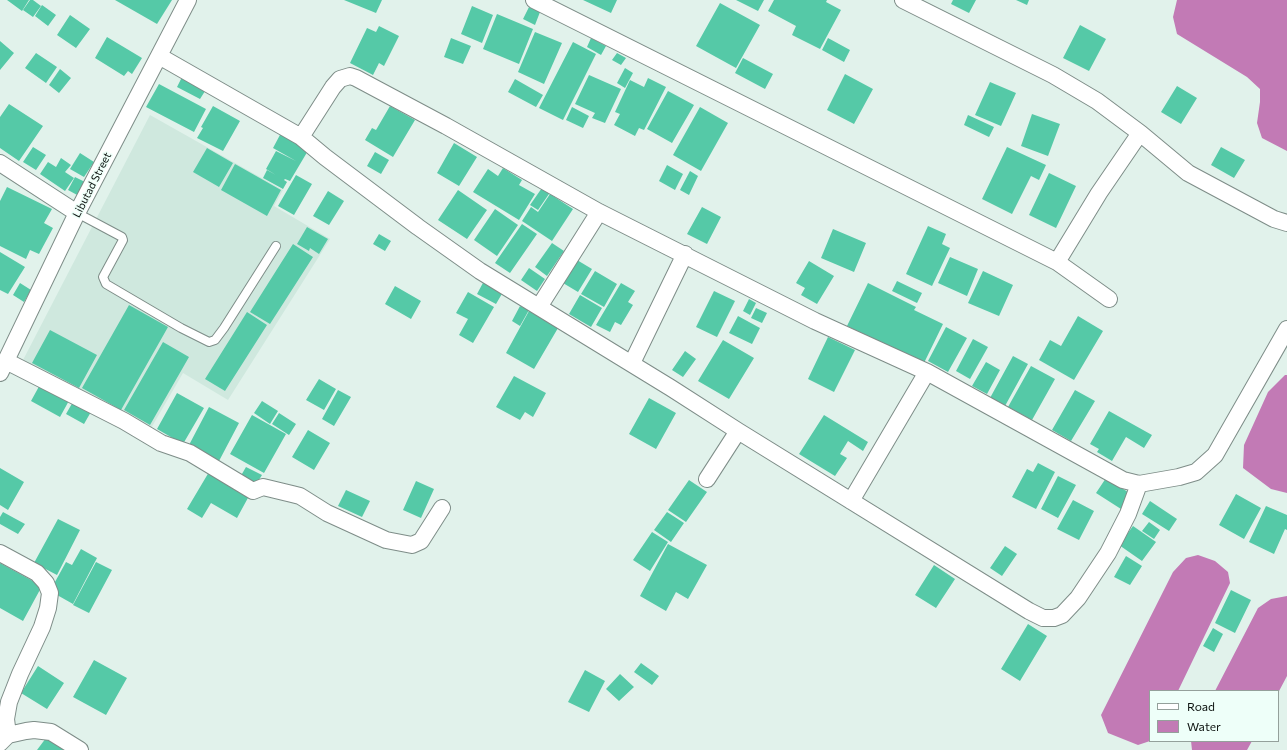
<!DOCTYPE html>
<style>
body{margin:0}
#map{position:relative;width:1287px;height:750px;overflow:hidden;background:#e1f2eb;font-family:Commissioner,sans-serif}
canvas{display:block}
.legend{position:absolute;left:1149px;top:690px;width:130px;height:52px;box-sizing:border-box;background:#eefff9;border:1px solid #94a09b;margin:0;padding:5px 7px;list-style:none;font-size:12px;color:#0c120f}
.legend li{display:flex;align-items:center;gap:8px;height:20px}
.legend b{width:20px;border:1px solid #94a09b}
</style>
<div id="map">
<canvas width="1287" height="750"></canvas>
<ul class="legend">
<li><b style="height:5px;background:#fff"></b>Road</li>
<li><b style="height:11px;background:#c27ab5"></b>Water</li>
</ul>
</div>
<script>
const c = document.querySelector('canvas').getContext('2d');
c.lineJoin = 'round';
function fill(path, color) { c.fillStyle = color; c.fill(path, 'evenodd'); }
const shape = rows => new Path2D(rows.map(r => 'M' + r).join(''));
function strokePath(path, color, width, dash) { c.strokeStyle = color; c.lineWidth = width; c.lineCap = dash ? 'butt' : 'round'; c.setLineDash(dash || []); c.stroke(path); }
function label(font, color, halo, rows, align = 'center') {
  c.font = font + ' Commissioner,sans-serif'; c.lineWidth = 3; c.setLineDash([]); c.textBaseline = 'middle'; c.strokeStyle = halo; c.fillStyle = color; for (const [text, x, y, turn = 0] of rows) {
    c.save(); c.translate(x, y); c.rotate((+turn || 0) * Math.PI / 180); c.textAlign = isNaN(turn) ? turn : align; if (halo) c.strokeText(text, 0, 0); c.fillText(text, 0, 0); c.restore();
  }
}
fill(shape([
 [150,115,283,190,274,206,330,239,228,400,183,373,150,430,22,362]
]), '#cfe8de');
fill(shape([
 [1177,0,1287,0,1287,151,1262,138,1257,123,1260,102,1260,89,1247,77,1177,34,1173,17],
 [1285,375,1287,375,1287,493,1271,489,1243,468,1244,445,1268,392],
 [1198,555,1215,561,1228,572,1230,583,1178,691,1150,691,1150,741,1138,745,1108,733,1101,715,1173,572,1186,558],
 [1287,596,1287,676,1278,693,1278,691,1215,691,1258,608,1271,599],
 [1191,741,1252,741,1247,750,1192,750]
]), '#c27ab5');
fill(shape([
 [7,0,29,0,22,11],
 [30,0,33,0,41,6,33,17,23,10],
 [115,0,172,0,157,24],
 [344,0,382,0,376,13],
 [583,0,617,0,611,13],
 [736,0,764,0,758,11],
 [774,0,827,0,826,2,841,10,820,49,792,35,796,26,768,11],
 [953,0,976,0,969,13,951,4],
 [1016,0,1029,0,1027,5],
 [720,3,760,25,736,68,696,46],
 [42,5,56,15,48,26,35,16],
 [472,6,493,15,482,43,461,34],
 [529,7,540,12,535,25,523,19],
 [497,14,533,29,519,64,483,49],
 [70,15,90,29,76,48,57,35],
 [1080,25,1106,39,1089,71,1063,58],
 [379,26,399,36,384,66,379,63,373,75,350,63,367,28,376,32],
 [535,32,562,43,544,84,518,72],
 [107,37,142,58,132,74,128,71,124,76,95,58],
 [451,38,471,46,463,64,444,57],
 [591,38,606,46,601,55,587,47],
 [828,38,850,50,844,62,822,50],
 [0,41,14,53,0,70],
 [573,42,596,54,563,120,539,108],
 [36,53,57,67,46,83,25,68],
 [617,53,626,58,621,65,612,60],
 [743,58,773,74,765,89,735,73],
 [625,68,633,73,625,88,617,83],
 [60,69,71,78,59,93,49,85],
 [845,74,873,89,854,124,827,110],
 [183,75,207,88,200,99,177,87],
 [589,75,621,89,605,123,592,118,595,113,575,104],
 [648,78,666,87,644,130,639,128,635,136,614,125,620,114,615,112,630,80,644,87],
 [515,79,543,95,536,107,508,92],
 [990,82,1016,93,1001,126,975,115],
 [159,84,206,109,194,132,146,107],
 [1177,86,1197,98,1181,124,1161,112],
 [668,91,694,105,672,143,647,129],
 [9,104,43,126,19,161,0,148,0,117],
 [213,106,240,121,223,151,197,138,203,128,201,127],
 [390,106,415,120,393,157,365,140,372,128,376,130],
 [572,107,589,116,583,128,566,120],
 [700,107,728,123,701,171,673,155],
 [1032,114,1060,124,1048,156,1021,146],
 [968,115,994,127,989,137,964,125],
 [281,133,309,149,290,181,285,179,284,180,287,182,283,189,263,178,267,170,276,175,266,169,276,151,296,161,273,148],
 [454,143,477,157,459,186,437,173],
 [33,147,46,155,36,170,23,162],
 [1007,147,1046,165,1039,180,1031,176,1012,214,982,199],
 [1221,147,1245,160,1234,178,1211,165],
 [207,148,233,163,219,187,193,172],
 [375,152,389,160,381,174,367,166],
 [80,153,94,162,84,177,70,169],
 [61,158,71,165,65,172,74,178,65,191,40,174,48,162,56,167],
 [235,164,281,190,267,216,221,190],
 [667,165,683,174,675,190,659,181],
 [503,168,522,180,519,185,535,194,519,220,473,192,488,169,498,176],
 [690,171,698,176,689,195,680,190],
 [1049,173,1076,186,1056,228,1029,215],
 [296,175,312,184,294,215,278,206],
 [75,177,87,183,79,196,68,190],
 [544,185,551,191,538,210,530,205],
 [7,187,52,209,44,223,53,228,39,254,30,250,26,259,0,246,0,201],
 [458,190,487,210,467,239,438,220],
 [328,191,344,201,329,225,313,216],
 [550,194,573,209,552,241,522,221,531,207,538,212],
 [702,207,721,217,707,244,687,234],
 [495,209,518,225,497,256,474,240],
 [522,224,537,234,510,273,495,263],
 [928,226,946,234,942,244,950,248,932,286,906,274],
 [307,227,328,239,319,254,310,248,309,251,297,244],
 [833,229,866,243,854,272,821,258],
 [379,234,391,241,385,251,373,244],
 [552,243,564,251,547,276,535,267],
 [293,244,313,257,270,324,250,312],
 [0,252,25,267,8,294,0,290],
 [950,257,978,269,967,296,938,283],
 [577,260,592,269,578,292,563,283],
 [809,261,834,276,817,304,801,295,805,288,796,283],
 [529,268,545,279,537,291,521,280],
 [595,271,617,284,604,307,581,294],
 [983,271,1013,285,999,316,968,303],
 [484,281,503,292,496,304,477,294],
 [897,281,922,293,917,303,892,291],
 [20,283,31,290,24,302,13,295],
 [621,283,635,291,628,302,633,305,621,325,615,322,610,332,596,325],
 [868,283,916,307,914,310,943,324,924,363,847,326],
 [395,286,421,301,411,319,385,304],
 [714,291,735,301,717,337,696,327],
 [468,292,494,307,473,343,459,335,468,319,456,313],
 [580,295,602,308,591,327,569,314],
 [749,299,756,303,750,315,743,311],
 [129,305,168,327,121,410,82,388],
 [520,306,529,310,520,326,512,321],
 [756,308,767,313,762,323,751,318],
 [529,311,558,328,534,369,506,353],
 [247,312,267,325,225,391,205,379],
 [738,316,760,328,752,344,729,333],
 [1078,316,1103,331,1074,380,1039,360,1050,340,1061,346],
 [946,327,967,338,948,372,928,361],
 [50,330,97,355,79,388,32,363],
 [828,337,855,350,834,392,808,379],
 [973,339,988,347,970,379,956,371],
 [723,340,754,358,729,399,698,381],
 [163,342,189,357,150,425,124,410],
 [685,351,696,359,683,377,672,370],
 [1013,356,1028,364,1005,406,990,398],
 [986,362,1000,370,987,394,972,386],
 [1031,366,1055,379,1032,420,1008,407],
 [514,376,546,393,533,417,525,412,520,420,496,407],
 [319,379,336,389,324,410,306,400],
 [42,381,71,397,60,417,31,401],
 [338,390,351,397,334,426,322,419],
 [1075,390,1095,401,1071,441,1052,430],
 [177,393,204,408,183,444,157,429],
 [649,398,676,413,656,449,629,434],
 [74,400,92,410,84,424,66,414],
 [262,401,278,411,270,424,254,413],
 [209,407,239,423,219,461,189,445],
 [1109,411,1152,435,1144,448,1126,437,1112,461,1097,452,1099,449,1090,444],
 [279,413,296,424,289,435,272,424],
 [252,415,286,434,264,473,230,454],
 [824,415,868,442,863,451,848,441,840,454,847,458,835,476,799,454],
 [308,430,330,443,314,470,292,457],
 [1038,463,1055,472,1036,509,1012,497,1027,469,1033,472],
 [246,467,262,475,254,488,239,479],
 [0,468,24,482,8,510,0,505],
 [209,472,249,496,237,518,211,503,202,518,187,509],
 [1058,476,1076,485,1058,518,1041,509],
 [1106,478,1131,494,1121,509,1096,493],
 [689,480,707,492,686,522,668,510],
 [416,481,434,489,421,518,403,510],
 [346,490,370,501,362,517,338,506],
 [1236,494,1261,508,1244,539,1219,525],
 [1073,500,1094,511,1079,540,1057,529],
 [1150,501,1177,519,1169,531,1142,514],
 [1266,506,1287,515,1287,530,1285,529,1274,554,1249,542],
 [3,512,25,524,18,534,0,524,0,517],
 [667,512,684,523,671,542,654,530],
 [58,519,80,530,57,575,34,563],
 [1149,522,1160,530,1154,539,1142,531],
 [1133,526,1156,542,1142,561,1119,545],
 [652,532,668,542,650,571,633,560],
 [668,544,707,565,688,599,676,592,666,611,640,596],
 [1005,546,1017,554,1002,576,990,568],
 [81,549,97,558,73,604,50,591,66,562,72,565],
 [1126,556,1142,566,1130,585,1114,577],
 [96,562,112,570,89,613,73,605],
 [0,563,42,586,23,621,0,608],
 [934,565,955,579,936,608,915,595],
 [1231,590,1251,600,1235,633,1215,623],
 [1028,624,1047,636,1020,681,1001,669],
 [1213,628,1223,634,1214,652,1203,646],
 [94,660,127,678,106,715,73,697],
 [641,663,659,676,652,685,634,672],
 [38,666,64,683,47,709,21,693],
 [585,670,605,681,589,712,568,702],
 [620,674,634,687,619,701,606,689],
 [49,734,70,750,37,750]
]), '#55c9a7');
const service = shape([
 [77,213,122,237,123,240,103,277,106,284,181,328,209,342,215,340,224,328,276,246]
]);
const minor = shape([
 [534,0,1057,262,1109,299],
 [903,0,1053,75,1097,101,1140,133,1099,193,1057,262],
 [159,56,301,137,325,157,418,227,480,271,671,388,738,431,1029,611,1043,618,1054,618,1062,615,1078,598,1108,553,1128,514,1139,484,1123,480,927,372,815,321,599,212,446,126,356,78,350,76,340,79,333,87,301,137],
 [1140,133,1188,173,1274,219,1287,223],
 [0,163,77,213],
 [539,307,599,212],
 [6,361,124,421,161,443,190,453,253,491,263,487,292,494,300,496,327,513,386,540,412,545,421,541,442,508],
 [632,363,685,254],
 [0,373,77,213,188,0],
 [707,479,738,431],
 [1139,484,1179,477,1196,472,1215,455,1287,329],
 [851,501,927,372],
 [0,553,37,573,46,583,50,593,48,608,42,627,20,674,9,702,6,719,8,735],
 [0,743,8,735,26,731,34,730,51,732,80,750]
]);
strokePath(service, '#7e8d88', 10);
strokePath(minor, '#7e8d88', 18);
strokePath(service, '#fff', 8);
strokePath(minor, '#fff', 16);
label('11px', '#0c120f', '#eefff9', [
 ["Libutad Street",92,185,-63]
]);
</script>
